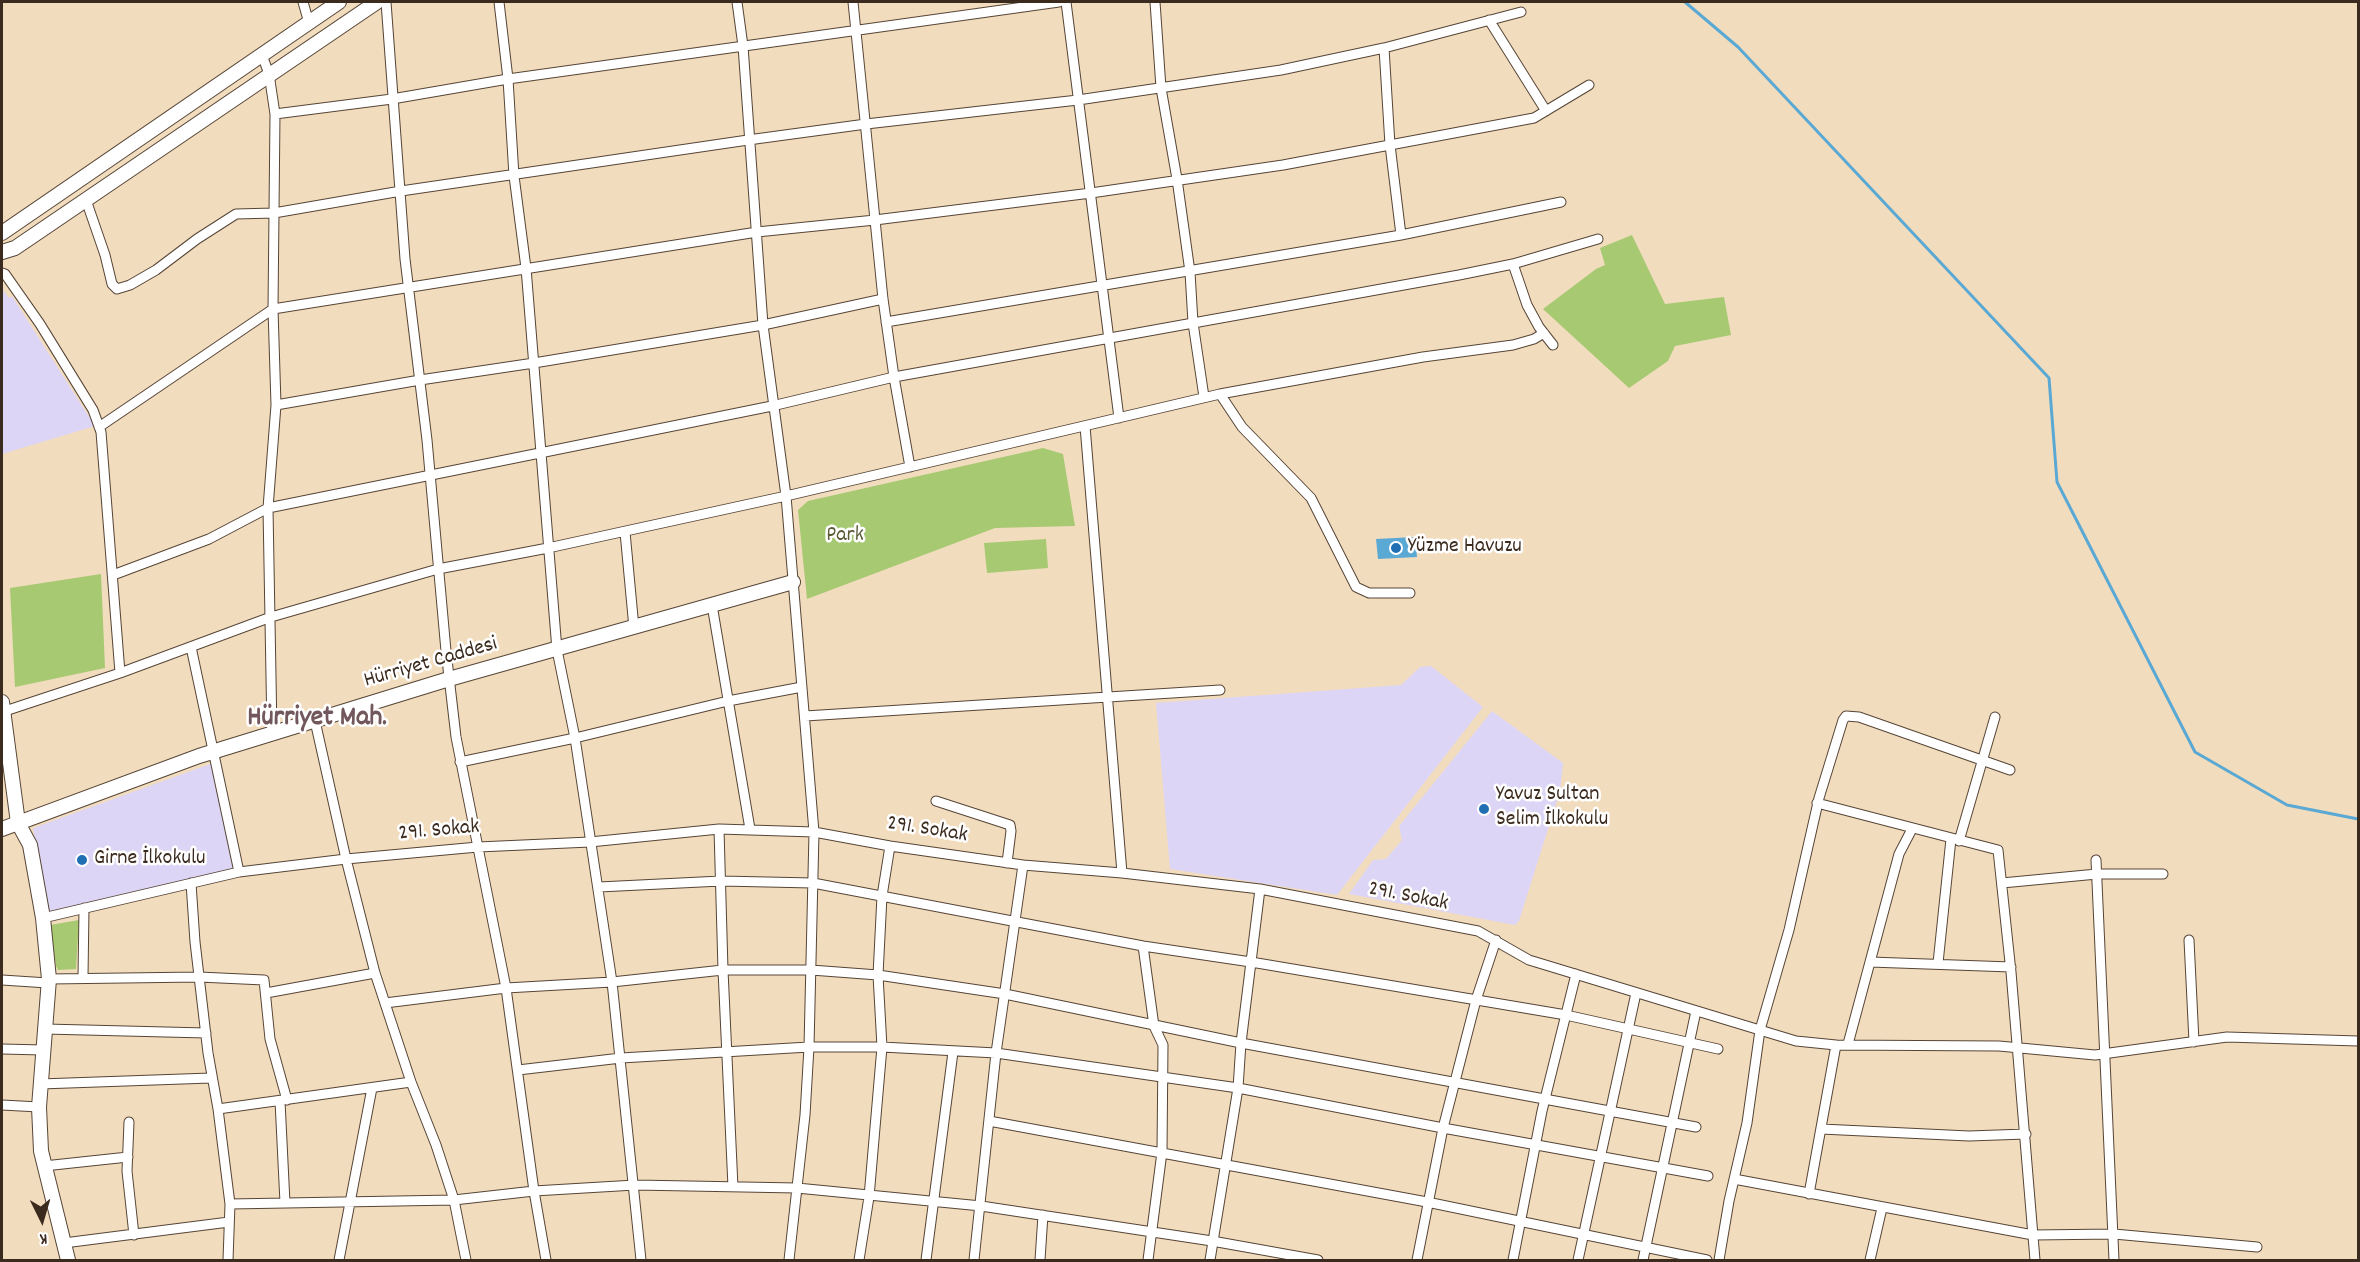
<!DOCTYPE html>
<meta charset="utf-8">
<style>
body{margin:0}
#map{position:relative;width:2360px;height:1262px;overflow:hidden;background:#f2dcbe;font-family:Dekko,sans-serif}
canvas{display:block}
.frame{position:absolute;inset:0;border:3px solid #3b2a1e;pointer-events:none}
.north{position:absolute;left:12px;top:1190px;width:60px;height:60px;-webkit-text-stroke:4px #fff;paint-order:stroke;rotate:175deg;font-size:16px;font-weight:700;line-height:24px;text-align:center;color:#3b2a1e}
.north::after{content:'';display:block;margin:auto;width:21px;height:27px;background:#3b2a1e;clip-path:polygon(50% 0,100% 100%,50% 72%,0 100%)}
</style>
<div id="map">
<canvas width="2360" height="1262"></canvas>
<div class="frame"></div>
<div class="north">K</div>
</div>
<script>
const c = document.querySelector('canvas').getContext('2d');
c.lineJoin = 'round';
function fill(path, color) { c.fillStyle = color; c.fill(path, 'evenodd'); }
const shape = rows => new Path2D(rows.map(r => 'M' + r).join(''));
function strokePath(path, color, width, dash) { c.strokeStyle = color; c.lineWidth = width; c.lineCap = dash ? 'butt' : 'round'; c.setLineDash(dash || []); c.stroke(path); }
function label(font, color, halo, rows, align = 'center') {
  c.font = font + ' Dekko,sans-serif'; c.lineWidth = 5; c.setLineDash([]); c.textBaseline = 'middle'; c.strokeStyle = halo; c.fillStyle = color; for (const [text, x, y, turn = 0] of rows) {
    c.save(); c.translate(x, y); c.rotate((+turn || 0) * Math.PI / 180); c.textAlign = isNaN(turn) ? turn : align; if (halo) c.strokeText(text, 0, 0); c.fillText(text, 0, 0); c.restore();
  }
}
fill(shape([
 [3,290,9,298,12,296,95,426,2,454],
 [1431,666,1483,707,1337,895,1170,869,1156,703,1401,685,1420,667],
 [1492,711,1563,763,1560,791,1519,921,1515,925,1349,894,1373,860,1386,859,1402,840,1399,826],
 [213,763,235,868,48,914,33,828]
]), '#ddd5f6');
fill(shape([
 [1632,235,1665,304,1724,297,1731,335,1675,346,1668,361,1629,388,1543,309,1596,269,1605,265,1600,248],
 [1043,448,1063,454,1075,526,995,528,807,599,798,510,808,501],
 [1046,539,1048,568,987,573,984,543],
 [101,574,105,668,15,687,10,588],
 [79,920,76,969,58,970,56,966,50,925]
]), '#a6c972');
fill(shape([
 [1415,537,1417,557,1378,559,1376,539]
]), '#5aa8d4');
strokePath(shape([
 [1685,2,1738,47,2049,378,2057,482,2195,752,2287,805,2358,819]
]), '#5aa8d4', 3);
const street = shape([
 [303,2,309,23],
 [386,2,405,259,427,440,446,651,456,737,506,988,534,1191,546,1260],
 [499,2,508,79,514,176,526,268,557,650,575,738,612,982,641,1260],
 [737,2,743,46,763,325,786,496,814,832,809,1047,805,1115,789,1260],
 [853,2,883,299,894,377,910,467],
 [1066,2,1119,418],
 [1155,2,1161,88,1177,179,1190,272,1193,323,1204,397],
 [1489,20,1546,111],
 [1384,48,1390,145,1401,235],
 [262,55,269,74,275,114,273,309,276,405,268,508,272,733],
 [275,114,392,99,508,79,1059,2],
 [86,200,105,255,112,284,117,289,130,285,156,270,197,239,236,214,274,213,401,191,748,140,866,124,1078,100,1281,70,1384,48,1521,12],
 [1513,264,1527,305,1539,327,1553,345],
 [2,273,5,274,40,324,93,410,101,432,120,673],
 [886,322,1401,235,1561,202],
 [1220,394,1242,427,1311,498,1356,587,1369,593,1410,593],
 [276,405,420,380,534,363,763,325,883,299],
 [1085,426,1122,873],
 [99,427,273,309,757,232,875,220,1091,193,1283,165,1534,118,1589,85],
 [625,532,634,628],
 [113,575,209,539,268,508,772,406,894,377,1459,275,1513,264,1598,239],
 [712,605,750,829],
 [191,647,239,872],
 [2,712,120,673,271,617,438,569,548,548,786,496,1220,394,1423,357,1513,345,1534,339,1544,333],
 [805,716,1220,690],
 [315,721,346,859,375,973,411,1082,436,1145,454,1200,466,1260],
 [460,762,575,738,728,701,802,687],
 [936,801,1010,825,1011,831,1007,863],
 [1817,803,1998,850,2011,972,2035,1260],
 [719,829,723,970,733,1187],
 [1959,841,1995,717],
 [2096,860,2114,1260],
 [191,883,195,942,208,1053,218,1109,230,1204,228,1260],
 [2002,883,2097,874,2163,874],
 [599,887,721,881,813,883,1143,946,1251,962,1566,1015,1718,1049],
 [43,918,239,872,346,859,478,847,590,842,719,829,814,832,890,846,1023,865,1122,873,1260,889,1478,931,1529,960,1796,1041,1836,1045,1999,1046,2095,1055,2227,1037,2358,1041],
 [2189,940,2194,1042],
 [1143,946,1154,1026,1163,1045,1162,1152,1148,1260],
 [1870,962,2011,967],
 [1938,963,1951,839],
 [83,977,84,908],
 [49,979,199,977,264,980,270,1039,287,1100],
 [2,980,48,983],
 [266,993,375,973],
 [385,1003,506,988,612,982,723,970,811,970,878,975,1005,994,1241,1043,1696,1127],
 [45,1029,206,1033],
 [1848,1044,1899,854,1912,829],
 [2,1049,43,1050],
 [518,1070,621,1058,809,1047,882,1047,996,1053,1238,1088,1443,1128,1708,1176],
 [40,1084,211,1078],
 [280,1101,285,1203],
 [2,1105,39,1107],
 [218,1109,411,1082],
 [989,1121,1427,1202,1707,1260],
 [129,1122,127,1171,134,1235],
 [1821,1129,1969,1136,2026,1134],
 [44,1166,128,1157],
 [1734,1179,2033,1235,2114,1234,2257,1247],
 [1809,1194,1836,1045],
 [230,1204,454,1200,534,1191,635,1185,797,1188,981,1206,1212,1241,1318,1260],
 [64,1243,229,1222],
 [339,1260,372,1088],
 [859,1260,869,1197,882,1047,878,975,882,896,890,846],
 [926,1260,953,1052],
 [974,1260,996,1053,1023,865],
 [1040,1260,1043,1215],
 [1210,1260,1238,1088,1241,1043,1260,889],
 [1417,1260,1443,1128,1476,1000,1496,940],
 [1513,1260,1542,1111,1576,974],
 [1578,1260,1636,993],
 [1643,1260,1696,1011],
 [1719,1260,1729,1201,1747,1123,1760,1030,1789,930,1819,798,1843,720,1846,716,1859,717,2010,770],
 [1870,1260,1882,1208]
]);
const secondary = shape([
 [2,233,339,2],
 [2,252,15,248,377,2],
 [2,702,18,823,30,845,43,918,49,979,39,1107,41,1151,68,1260],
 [2,829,199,756,449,679,793,582]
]);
strokePath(street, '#564536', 11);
strokePath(secondary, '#564536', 16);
strokePath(street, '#fff', 9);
strokePath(secondary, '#fff', 14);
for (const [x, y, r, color] of [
 [1396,548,6,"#1f6fb2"],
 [1484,809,6,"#1f6fb2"],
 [82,860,6,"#1f6fb2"]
]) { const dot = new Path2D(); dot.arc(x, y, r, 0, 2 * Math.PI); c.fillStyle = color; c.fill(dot); strokePath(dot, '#fff', 2); }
label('22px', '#5b5a37', '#fff', [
 ["Park",845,537]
]);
label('22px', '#3b2a1e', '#fff', [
 ["Yüzme Havuzu",1408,548],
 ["Yavuz Sultan",1496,796],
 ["Selim İlkokulu",1496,821],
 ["Girne İlkokulu",94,860]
], 'left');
label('22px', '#3b2a1e', '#fff', [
 ["Hürriyet Caddesi",431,664,-16],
 ["291. Sokak",927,831,9],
 ["291. Sokak",439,832,-5],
 ["291. Sokak",1408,898,11]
]);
label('bold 28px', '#72585d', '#fff', [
 ["Hürriyet Mah.",317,720]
]);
</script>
